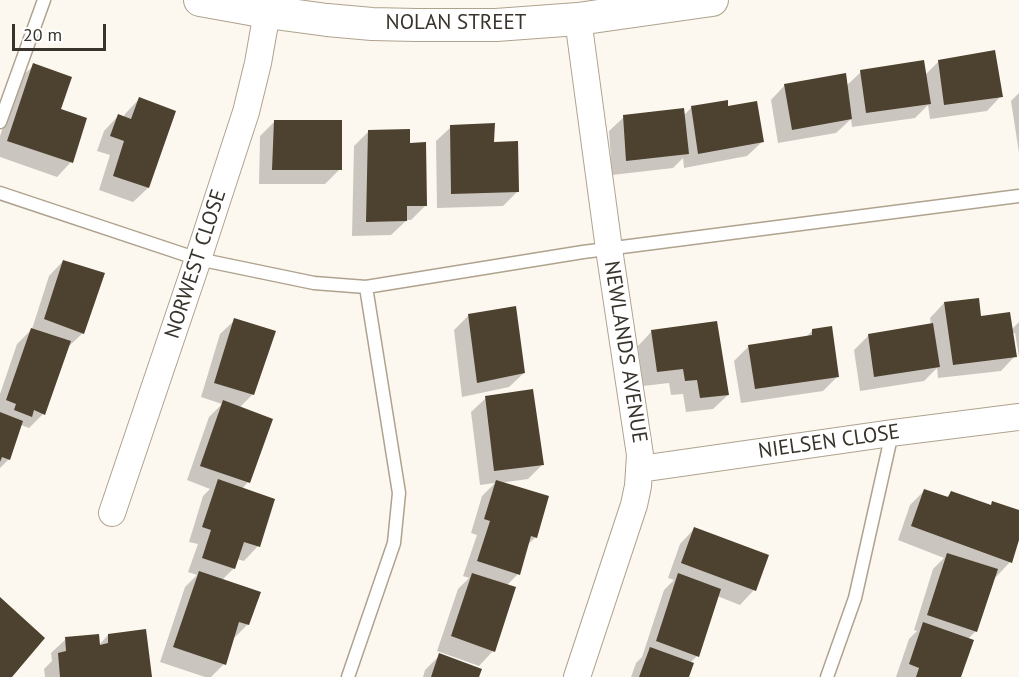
<!DOCTYPE html>
<style>
body{margin:0}
#map{position:relative;width:1019px;height:677px;overflow:hidden;background:#fdf8ef;font-family:"PT Sans",sans-serif}
canvas{display:block}
.scale{position:absolute;left:12px;top:24px;width:94px;height:27px;box-sizing:border-box;border:3px solid #38332b;border-top:0;padding-left:8px;font-size:18px;line-height:21px;white-space:nowrap;color:#38332b;-webkit-text-stroke:4px #fff;paint-order:stroke}
</style>
<div id="map">
<canvas width="1019" height="677"></canvas>
<div class="scale">20 m</div>
</div>
<script>
const c = document.querySelector('canvas').getContext('2d');
c.lineJoin = 'round';
function fill(path, color) { c.fillStyle = color; c.fill(path, 'evenodd'); }
const shape = rows => new Path2D(rows.map(r => 'M' + r).join(''));
function strokePath(path, color, width, dash) { c.strokeStyle = color; c.lineWidth = width; c.lineCap = dash ? 'butt' : 'round'; c.setLineDash(dash || []); c.stroke(path); }
function label(font, color, halo, rows, align = 'center') {
  c.font = font + ' "PT Sans",sans-serif'; c.lineWidth = 6; c.setLineDash([]); c.textBaseline = 'middle'; c.strokeStyle = halo; c.fillStyle = color; for (const [text, x, y, turn = 0] of rows) {
    c.save(); c.translate(x, y); c.rotate((+turn || 0) * Math.PI / 180); c.textAlign = isNaN(turn) ? turn : align; if (halo) c.strokeText(text, 0, 0); c.fillText(text, 0, 0); c.restore();
  }
}
fill(shape([
 [939,61,1001,96,987,111,930,119,928,105,915,118,852,127,851,119,836,133,778,143,771,100,785,85,846,86,861,72,925,75],
 [34,65,71,162,57,177,0,157,0,136,19,79],
 [1019,93,1019,153,1011,101],
 [139,99,148,188,133,202,99,190,110,155,97,151,104,131,118,116,123,118,125,114],
 [692,107,727,108,762,142,747,156,684,168,683,158,673,168,612,175,609,131,624,117,683,116],
 [275,121,340,169,325,184,259,184,260,136],
 [451,127,493,144,518,191,503,206,437,208,436,141],
 [369,131,409,145,426,205,411,220,407,220,391,235,352,236,354,146],
 [63,261,83,333,68,347,43,414,29,428,21,425,9,459,0,468,0,394,17,344,32,329,49,276],
 [944,303,1011,330,1019,322,1019,357,1015,333,1012,333,1015,356,1001,371,938,378,937,368,924,381,860,391,854,350,868,336,931,325,930,318],
 [468,316,524,373,509,387,462,397,454,330],
 [235,320,253,394,239,408,248,482,242,489,258,546,244,561,237,559,234,568,222,580,248,624,233,639,224,664,211,677,205,677,160,662,185,587,197,575,188,572,198,544,189,542,203,496,210,489,187,480,209,417,222,404,201,397,220,334],
 [813,330,838,376,823,391,741,403,734,361,749,346,806,337],
 [652,331,728,395,713,409,686,412,683,394,671,395,669,383,643,386,638,346],
 [486,398,543,464,528,479,500,483,536,537,526,546,518,574,507,585,493,651,479,666,437,651,458,589,469,578,463,576,477,535,471,533,482,496,495,483,480,485,471,412],
 [925,490,946,498,951,493,990,506,993,503,1019,512,1019,535,1010,562,996,577,994,576,976,631,968,639,960,677,896,677,909,639,917,631,914,630,933,569,944,558,898,540,910,505],
 [694,529,754,590,740,605,717,596,697,656,690,663,688,677,631,677,636,663,642,657,664,590,674,580,668,578,680,544],
 [108,635,151,677,45,677,44,669,52,661,51,653,66,639,99,645],
 [440,655,478,677,423,677,425,670]
]), '#0003');
fill(shape([
 [995,50,1003,97,944,105,938,60],
 [924,60,931,104,866,113,860,70],
 [33,63,72,77,61,109,87,118,73,163,7,141],
 [846,73,852,119,792,130,784,84],
 [139,97,176,111,149,188,113,176,124,141,110,136,118,114,131,119],
 [728,100,728,106,757,101,764,142,698,154,691,106],
 [684,108,689,154,626,161,623,115],
 [274,120,342,120,342,170,272,170],
 [495,123,494,142,518,141,519,192,451,194,450,125],
 [410,129,410,143,426,142,427,206,407,206,407,221,366,222,368,130],
 [63,260,105,273,84,334,44,319],
 [979,298,981,316,1010,312,1017,357,953,365,944,302],
 [516,306,525,373,477,383,468,314],
 [234,318,276,331,254,395,214,383],
 [717,321,729,395,700,398,697,380,685,381,683,369,657,372,651,330],
 [933,323,940,367,874,377,868,334],
 [832,326,839,377,755,389,748,345,812,335,812,329],
 [31,328,71,341,45,415,34,410,32,417,14,410,16,404,6,400],
 [533,389,544,465,494,471,485,396],
 [223,400,273,419,250,483,200,466],
 [0,412,23,421,10,460,2,457,0,462],
 [218,479,275,499,260,547,244,542,235,569,202,558,211,530,202,527],
 [496,480,549,496,537,538,531,536,520,575,477,561,490,521,484,519],
 [924,489,948,497,951,491,991,505,992,501,1019,510,1019,540,1012,563,911,526],
 [694,527,769,555,756,591,681,563],
 [947,553,998,569,977,632,927,615],
 [199,571,261,592,249,625,239,622,226,665,173,647],
 [472,573,516,587,495,652,451,636],
 [678,573,721,589,699,657,656,641],
 [0,597,45,638,12,677,0,677],
 [923,622,974,640,961,677,916,677,919,668,909,664],
 [146,629,152,677,60,677,58,653,66,651,65,637,99,634,100,645,108,643,108,634],
 [650,647,694,663,689,677,639,677],
 [439,653,482,669,479,677,431,677]
]), '#4d412f');
const service = shape([
 [0,122,44,0],
 [0,193,198,259,314,283,366,287,583,252,1019,196],
 [348,677,394,543,399,493,366,287],
 [827,677,855,598,892,433]
]);
const minor = shape([
 [640,469,892,433,1019,417],
 [112,513,198,259,246,112,258,63,267,12],
 [577,677,634,505,638,486,640,455,609,249,578,19]
]);
const tertiary = shape([
 [200,0,267,12,327,20,372,24,416,25,496,25,578,19,712,0]
]);
strokePath(service, '#afa28e', 15);
strokePath(minor, '#afa28e', 28);
strokePath(tertiary, '#afa28e', 34);
strokePath(service, '#fff', 12);
strokePath(minor, '#fff', 26);
strokePath(tertiary, '#fff', 32);
label('21px', '#38332b', '#fff', [
 ["NOLAN STREET",456,23],
 ["NORWEST CLOSE",196,264,-72],
 ["NEWLANDS AVENUE",625,352,81],
 ["NIELSEN CLOSE",829,442,-8]
]);
</script>
